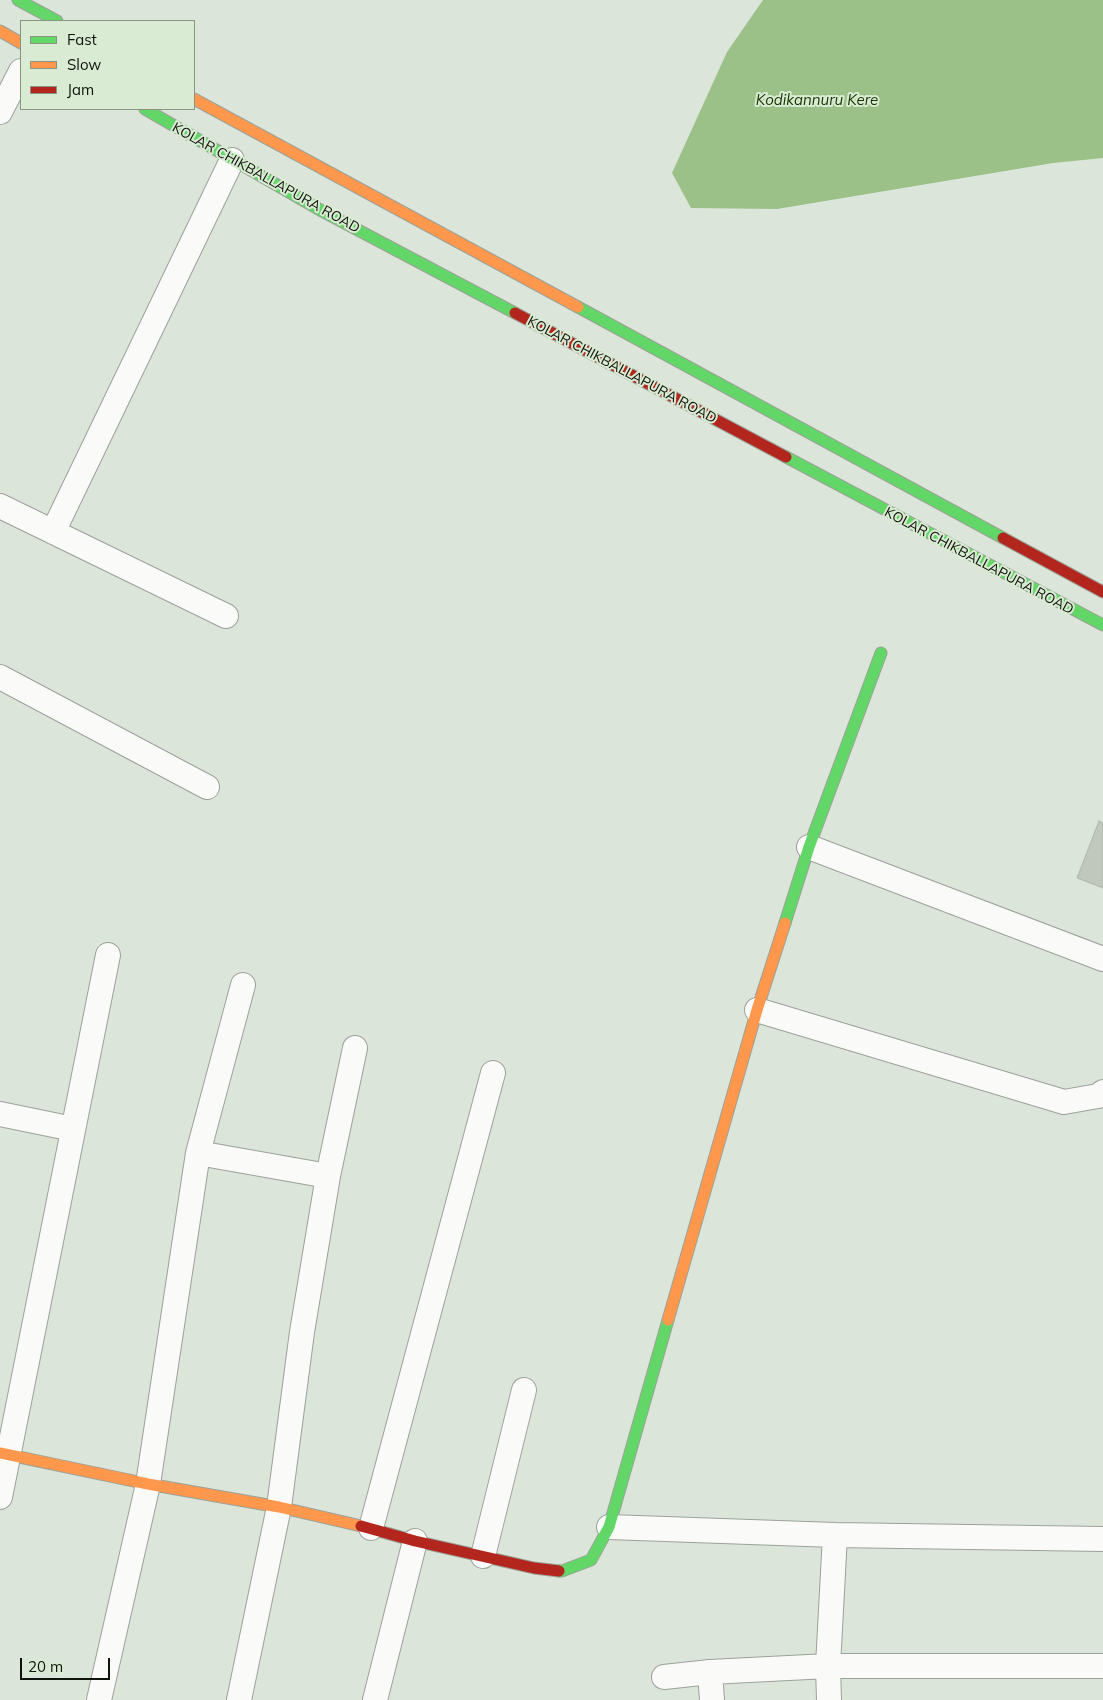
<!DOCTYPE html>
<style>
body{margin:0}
#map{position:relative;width:1103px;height:1700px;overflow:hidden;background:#dce5d9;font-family:Mulish,sans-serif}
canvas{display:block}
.legend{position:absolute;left:20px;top:20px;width:175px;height:90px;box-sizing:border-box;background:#daebd3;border:1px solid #889583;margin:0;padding:6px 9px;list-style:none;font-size:15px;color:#0e130b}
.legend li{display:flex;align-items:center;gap:10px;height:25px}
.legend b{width:25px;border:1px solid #889583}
.scale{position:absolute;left:20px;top:1658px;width:90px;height:22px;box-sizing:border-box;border:2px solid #0e130b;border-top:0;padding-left:6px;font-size:15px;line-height:18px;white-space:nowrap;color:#0e130b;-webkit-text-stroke:4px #daebd3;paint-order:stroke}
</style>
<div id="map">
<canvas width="1103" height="1700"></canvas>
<ul class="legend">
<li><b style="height:6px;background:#63d668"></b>Fast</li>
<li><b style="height:6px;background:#ff974d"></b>Slow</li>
<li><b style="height:6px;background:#b3261e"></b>Jam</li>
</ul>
<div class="scale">20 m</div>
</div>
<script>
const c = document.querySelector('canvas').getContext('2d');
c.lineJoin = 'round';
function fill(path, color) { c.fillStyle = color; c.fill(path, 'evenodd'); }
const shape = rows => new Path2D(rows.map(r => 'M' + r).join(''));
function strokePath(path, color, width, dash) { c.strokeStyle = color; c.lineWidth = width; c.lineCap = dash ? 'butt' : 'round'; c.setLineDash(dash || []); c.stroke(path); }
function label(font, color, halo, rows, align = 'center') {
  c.font = font + ' Mulish,sans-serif'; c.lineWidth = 4; c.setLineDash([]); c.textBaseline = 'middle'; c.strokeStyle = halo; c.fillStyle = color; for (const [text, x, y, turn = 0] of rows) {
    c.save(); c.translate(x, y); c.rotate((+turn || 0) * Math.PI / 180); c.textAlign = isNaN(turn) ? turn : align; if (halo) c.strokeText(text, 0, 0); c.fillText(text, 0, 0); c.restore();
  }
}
fill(shape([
 [763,0,1103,0,1103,158,1053,163,777,209,691,208,672,173,727,52]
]), '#9bc188');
const building = shape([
 [1099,821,1103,823,1103,888,1077,878,1099,821]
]);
fill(building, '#c0c8be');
strokePath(building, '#afb6ac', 1);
const street = shape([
 [0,112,21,71],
 [0,506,226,616],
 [53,532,232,160],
 [0,677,207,787],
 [809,847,1103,959],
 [757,1010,1064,1102,1098,1096,1103,1092],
 [0,1114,73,1129],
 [198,1153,328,1176],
 [0,1497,108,955],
 [609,1527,835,1535,1103,1539],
 [371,1528,493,1073],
 [483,1556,524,1390],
 [710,1672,712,1700],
 [664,1677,710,1672,828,1666,1103,1666],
 [99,1700,148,1484,198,1153,243,985],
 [239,1700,279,1507,302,1332,328,1176,355,1048],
 [375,1700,415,1541],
 [829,1700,828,1666,835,1535]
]);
const fast = shape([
 [18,0,57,21],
 [145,109,322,211,515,313],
 [578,307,1003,538],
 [786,457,1103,625],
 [785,923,809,847,881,653],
 [559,1571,562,1571,591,1560,609,1527,668,1320]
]);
const slow = shape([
 [0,31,21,43],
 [194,99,578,307],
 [668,1320,757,1010,785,923],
 [0,1453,148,1484,279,1507,361,1526]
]);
const jam = shape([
 [515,313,786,457],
 [1003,538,1103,592],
 [361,1526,415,1541,534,1568,559,1571]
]);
strokePath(street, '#9ba299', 26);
strokePath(fast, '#9ba299', 13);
strokePath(slow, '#9ba299', 13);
strokePath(jam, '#9ba299', 13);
strokePath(street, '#fafbf9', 24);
strokePath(fast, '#63d668', 11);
strokePath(slow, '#ff974d', 11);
strokePath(jam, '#b3261e', 11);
label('14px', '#0e130b', '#daebd3', [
 ["KOLAR CHIKBALLAPURA ROAD",266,178,29],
 ["KOLAR CHIKBALLAPURA ROAD",622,370,28],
 ["KOLAR CHIKBALLAPURA ROAD",979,561,28]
]);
label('italic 15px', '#153500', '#daebd3', [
 ["Kodikannuru Kere",817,100]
]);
</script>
